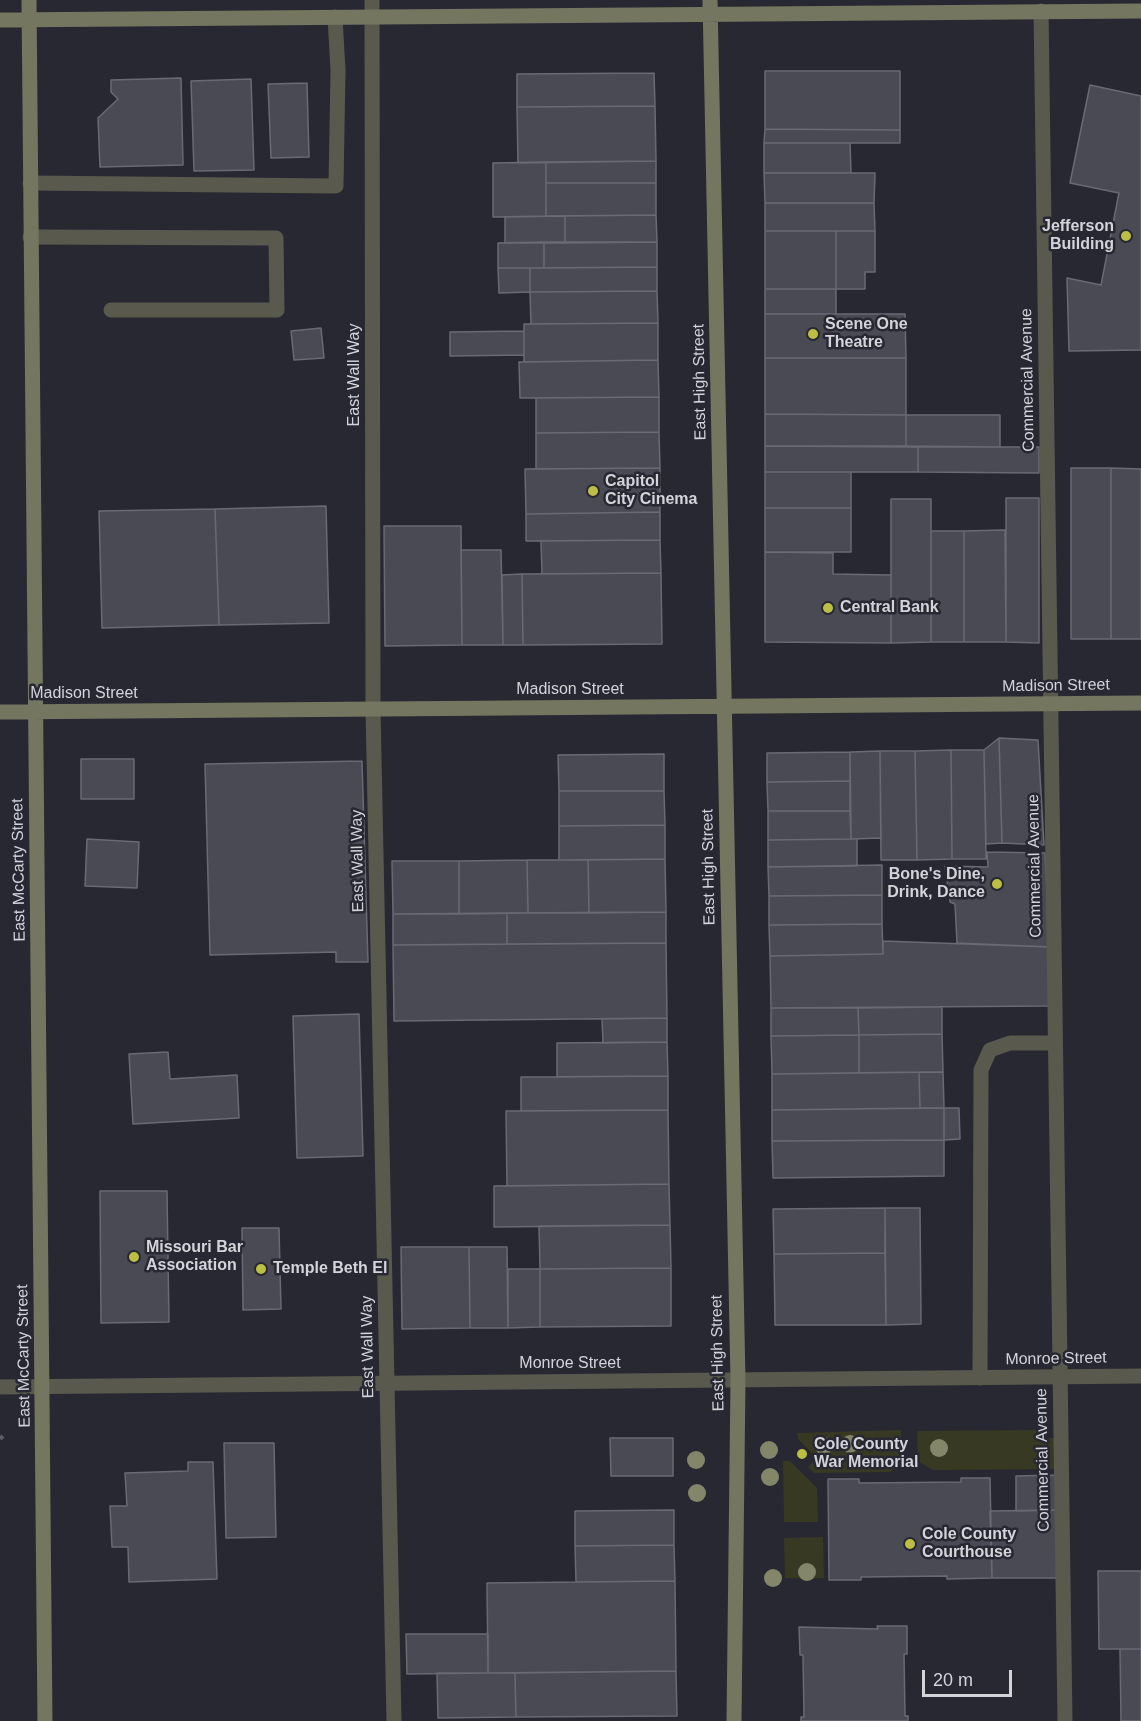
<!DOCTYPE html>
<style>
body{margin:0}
#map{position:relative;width:1141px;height:1721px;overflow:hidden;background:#282832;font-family:Arial,sans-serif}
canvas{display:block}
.scale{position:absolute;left:922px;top:1670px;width:90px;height:27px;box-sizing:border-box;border:3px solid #d3d3da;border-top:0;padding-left:8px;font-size:18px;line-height:21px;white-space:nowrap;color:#d3d3da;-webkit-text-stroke:4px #282832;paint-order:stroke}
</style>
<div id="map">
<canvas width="1141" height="1721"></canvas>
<div class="scale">20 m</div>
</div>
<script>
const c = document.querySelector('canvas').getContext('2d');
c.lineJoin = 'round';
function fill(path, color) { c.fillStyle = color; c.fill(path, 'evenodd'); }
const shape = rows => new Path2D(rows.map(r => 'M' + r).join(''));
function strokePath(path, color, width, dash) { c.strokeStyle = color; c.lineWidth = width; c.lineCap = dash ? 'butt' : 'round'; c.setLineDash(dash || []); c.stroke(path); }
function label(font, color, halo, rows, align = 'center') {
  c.font = font + ' Arial,sans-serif'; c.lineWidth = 5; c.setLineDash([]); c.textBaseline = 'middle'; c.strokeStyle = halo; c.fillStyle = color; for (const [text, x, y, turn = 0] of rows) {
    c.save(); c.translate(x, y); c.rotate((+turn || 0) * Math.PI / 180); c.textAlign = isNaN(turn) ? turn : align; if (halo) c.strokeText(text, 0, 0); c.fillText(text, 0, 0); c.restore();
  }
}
fill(shape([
 [901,1430,902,1462,891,1472,814,1473,808,1467,817,1458,798,1439,797,1433],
 [1045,1430,1045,1438,1054,1438,1054,1469,932,1470,918,1461,917,1431],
 [783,1461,790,1461,817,1488,818,1522,784,1522],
 [823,1537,824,1578,785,1578,784,1538]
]), '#383922');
const building = shape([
 [765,71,900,71,900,130,765,129,765,71],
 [654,73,655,106,517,107,517,74,654,73],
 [181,78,183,165,100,167,98,118,118,99,111,92,111,80,181,78],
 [251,79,254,170,194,171,191,81,251,79],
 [307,83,309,157,271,158,268,84,307,83],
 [1090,85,1141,96,1141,350,1069,351,1067,278,1101,285,1119,193,1070,183,1090,85],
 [655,106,656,161,518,163,517,107,655,106],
 [765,129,900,130,900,143,764,143,765,129],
 [764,143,850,143,851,173,764,173,764,143],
 [656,161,656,183,546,183,546,162,656,161],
 [546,162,546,216,493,217,493,163,546,162],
 [764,173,875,173,874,203,765,203,764,173],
 [546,183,656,183,656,215,546,216,546,183],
 [765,203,874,203,875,231,765,231,765,203],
 [656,215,657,242,565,243,565,216,656,215],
 [565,216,565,243,505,243,505,217,565,216],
 [765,231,836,231,836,289,765,289,765,231],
 [836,231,875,231,875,272,865,272,865,289,836,289,836,231],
 [544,242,657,242,657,267,544,268,544,242],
 [544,242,544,268,498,268,498,243,544,242],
 [657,267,657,291,530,292,530,268,657,267],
 [498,268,530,268,530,292,499,293,498,268],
 [765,289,836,289,836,314,765,314,765,289],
 [657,291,658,323,531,324,530,292,657,291],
 [765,314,905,314,906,358,765,358,765,314],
 [658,323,658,360,524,362,524,324,658,323],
 [321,328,324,358,294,360,291,331,321,328],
 [524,331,524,355,450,356,450,332,524,331],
 [765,358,906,358,906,415,765,414,765,358],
 [658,360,659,397,520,398,519,362,658,360],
 [659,397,659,432,536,433,536,398,659,397],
 [765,414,906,415,906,446,765,446,765,414],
 [906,415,1000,415,1000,447,906,446,906,415],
 [659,432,660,468,536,469,536,433,659,432],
 [765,446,918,447,918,472,765,472,765,446],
 [918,447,1039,447,1039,473,918,472,918,447],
 [660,468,660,512,526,514,525,469,660,468],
 [1071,468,1111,468,1111,639,1071,639,1071,468],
 [1111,468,1141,469,1141,639,1111,639,1111,468],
 [765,472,851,472,851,508,765,508,765,472],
 [1006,498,1039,498,1039,643,1006,642,1006,498],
 [891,499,931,499,931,642,891,643,891,499],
 [326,506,329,623,219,625,215,509,326,506],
 [765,508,851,508,851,552,765,552,765,508],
 [215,509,219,625,102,628,99,511,215,509],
 [660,512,660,540,526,541,526,514,660,512],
 [384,526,461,526,462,645,385,646,384,526],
 [1005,530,1006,642,964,642,964,531,1005,530],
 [931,531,964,531,964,642,931,642,931,531],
 [660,540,661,573,542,574,541,541,660,540],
 [461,550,501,550,503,645,462,645,461,550],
 [765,552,833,553,833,574,891,575,891,643,765,642,765,552],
 [661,573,662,644,523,645,522,574,661,573],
 [522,574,523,645,503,645,502,575,522,574],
 [999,738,1038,740,1044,845,1002,843,999,738],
 [999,738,1002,843,986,844,984,750,999,738],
 [951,750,952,859,917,860,915,751,951,750],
 [951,750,984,750,986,859,952,859,951,750],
 [880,751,915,751,917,860,881,860,880,751],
 [880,751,881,838,851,839,850,752,880,751],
 [850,752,850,781,767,782,767,753,850,752],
 [664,754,664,791,559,791,558,755,664,754],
 [81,759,134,759,134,799,81,799,81,759],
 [362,761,368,962,336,962,336,952,210,955,205,764,362,761],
 [850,781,850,811,768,811,767,782,850,781],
 [559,791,664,791,665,825,559,826,559,791],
 [768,811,850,811,851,839,768,840,768,811],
 [665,825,665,859,559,860,559,826,665,825],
 [87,839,139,842,137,888,85,886,87,839],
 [851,839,857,839,857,866,768,867,768,840,851,839],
 [987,852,1045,853,1050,947,957,943,955,904,950,902,945,866,988,867,987,852],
 [665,859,666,912,589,913,588,860,665,859],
 [527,860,588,860,589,913,528,913,527,860],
 [527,860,528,913,459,914,459,861,527,860],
 [392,861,459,861,459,914,393,914,392,861],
 [882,865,882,895,769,896,768,867,882,865],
 [882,895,882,924,769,925,769,896,882,895],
 [666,912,666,943,507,944,507,913,666,912],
 [507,913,507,944,393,945,393,914,507,913],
 [882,924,883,954,770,956,769,925,882,924],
 [883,941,1050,947,1050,1006,771,1008,770,956,883,954,883,941],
 [666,943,667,1018,394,1021,393,945,666,943],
 [942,1007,942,1034,859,1035,858,1008,942,1007],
 [771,1008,858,1008,859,1035,771,1036,771,1008],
 [359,1014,363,1156,297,1158,293,1016,359,1014],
 [667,1018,667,1042,603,1043,602,1019,667,1018],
 [942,1034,943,1072,859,1073,859,1035,942,1034],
 [859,1035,859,1073,772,1074,771,1036,859,1035],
 [667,1042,668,1076,557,1077,557,1043,667,1042],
 [168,1052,170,1079,237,1075,239,1118,133,1124,129,1054,168,1052],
 [919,1072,943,1072,944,1108,920,1108,919,1072],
 [919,1072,920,1108,772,1110,772,1074,919,1072],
 [668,1076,668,1110,521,1111,521,1077,668,1076],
 [944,1108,959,1108,960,1139,944,1140,944,1108],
 [944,1108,944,1140,772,1141,772,1110,944,1108],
 [668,1110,669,1184,507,1186,506,1111,668,1110],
 [944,1140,944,1176,773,1178,772,1141,944,1140],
 [669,1184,670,1225,494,1227,494,1186,669,1184],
 [100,1191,167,1191,169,1322,101,1323,100,1191],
 [885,1208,885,1253,774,1254,773,1209,885,1208],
 [885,1208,920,1208,921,1324,886,1325,885,1208],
 [670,1225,671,1268,540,1269,539,1226,670,1225],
 [242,1228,279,1228,281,1309,243,1310,242,1228],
 [401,1247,469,1247,470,1328,402,1329,401,1247],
 [469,1247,507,1247,508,1328,470,1328,469,1247],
 [885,1253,886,1325,775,1325,774,1254,885,1253],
 [671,1268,671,1326,540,1327,540,1269,671,1268],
 [508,1269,540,1269,540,1327,508,1328,508,1269],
 [610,1438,673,1438,673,1476,611,1476,610,1438],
 [224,1443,274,1443,276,1537,226,1538,224,1443],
 [188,1462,213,1462,217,1579,129,1582,128,1547,112,1547,110,1506,127,1506,125,1473,188,1471,188,1462],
 [1057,1475,1058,1510,1016,1511,1016,1476,1057,1475],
 [961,1478,990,1478,992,1578,947,1579,947,1576,861,1577,861,1580,829,1580,828,1479,859,1479,859,1483,961,1482,961,1478],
 [674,1510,674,1545,575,1546,575,1511,674,1510],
 [1058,1510,1058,1578,992,1578,990,1511,1058,1510],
 [674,1545,675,1581,576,1582,575,1546,674,1545],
 [1098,1571,1141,1571,1141,1649,1099,1649,1098,1571],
 [675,1581,676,1671,488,1673,487,1583,675,1581],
 [877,1626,907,1626,907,1654,904,1654,905,1716,908,1716,908,1721,801,1721,801,1717,804,1717,803,1655,800,1655,799,1627,878,1629,877,1626],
 [406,1634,488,1634,488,1673,407,1674,406,1634],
 [1120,1649,1141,1649,1141,1721,1121,1721,1120,1649],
 [676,1671,677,1716,516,1717,515,1673,676,1671],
 [437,1673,515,1673,516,1717,438,1718,437,1673]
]);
fill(building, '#494a54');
strokePath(building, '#6a6a76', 1.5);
strokePath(shape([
 [0,1436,3,1439]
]), '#5d5d66', 4, [6, 3]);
strokePath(shape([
 [372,0,373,709,394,1721],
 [1041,11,1065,1721],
 [30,183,336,186,338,70,335,17],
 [30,237,276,238,277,310,111,310],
 [980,1378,981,1070,990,1050,1010,1043,1055,1043]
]), '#595a4d', 15);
strokePath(shape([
 [0,1387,1141,1376]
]), '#595a4d', 15);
strokePath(shape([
 [29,0,45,1721],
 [710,0,738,1380,734,1721],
 [0,20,1141,11],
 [0,712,1141,703]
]), '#747660', 15);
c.fillStyle = '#84866a';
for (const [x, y] of [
 [850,1444],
 [824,1446],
 [939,1448],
 [769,1450],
 [696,1460],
 [770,1477],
 [697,1493],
 [807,1572],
 [773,1578]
]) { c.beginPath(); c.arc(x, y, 9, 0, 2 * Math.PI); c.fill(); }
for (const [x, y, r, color] of [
 [1126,236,6,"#bcbf44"],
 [813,334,6,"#bcbf44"],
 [593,491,6,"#bcbf44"],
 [828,608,6,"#bcbf44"],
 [997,884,6,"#bcbf44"],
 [134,1257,6,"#bcbf44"],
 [261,1269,6,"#bcbf44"],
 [802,1454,6,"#bcbf44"],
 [910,1544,6,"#bcbf44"]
]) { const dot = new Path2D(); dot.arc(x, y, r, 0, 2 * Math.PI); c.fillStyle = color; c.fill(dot); strokePath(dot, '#282832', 2); }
label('bold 16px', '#d3d3da', '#282832', [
 ["Jefferson",1114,227,"right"],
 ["Building",1114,245,"right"],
 ["Scene One",825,325],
 ["Theatre",825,343],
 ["Capitol",605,482],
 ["City Cinema",605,500],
 ["Central Bank",840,608],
 ["Bone's Dine,",985,875,"right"],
 ["Drink, Dance",985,893,"right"],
 ["Missouri Bar",146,1248],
 ["Association",146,1266],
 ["Temple Beth El",273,1269],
 ["Cole County",814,1445],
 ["War Memorial",814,1463],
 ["Cole County",922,1535],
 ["Courthouse",922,1553]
], 'left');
label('16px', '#d3d3da', '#282832', [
 ["East Wall Way",355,375,-90],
 ["Commercial Avenue",1028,380,-91],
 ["East High Street",700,382,-91],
 ["Madison Street",1056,686,-1],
 ["Madison Street",570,690],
 ["Madison Street",84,694],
 ["East Wall Way",358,861,-91],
 ["Commercial Avenue",1035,866,-91],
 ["East High Street",709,867,-91],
 ["East McCarty Street",19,870,-91],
 ["East Wall Way",368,1347,-91],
 ["East High Street",718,1353,-91],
 ["East McCarty Street",24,1356,-91],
 ["Monroe Street",1056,1359,-1],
 ["Monroe Street",570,1364],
 ["Commercial Avenue",1043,1460,-91]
]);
</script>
